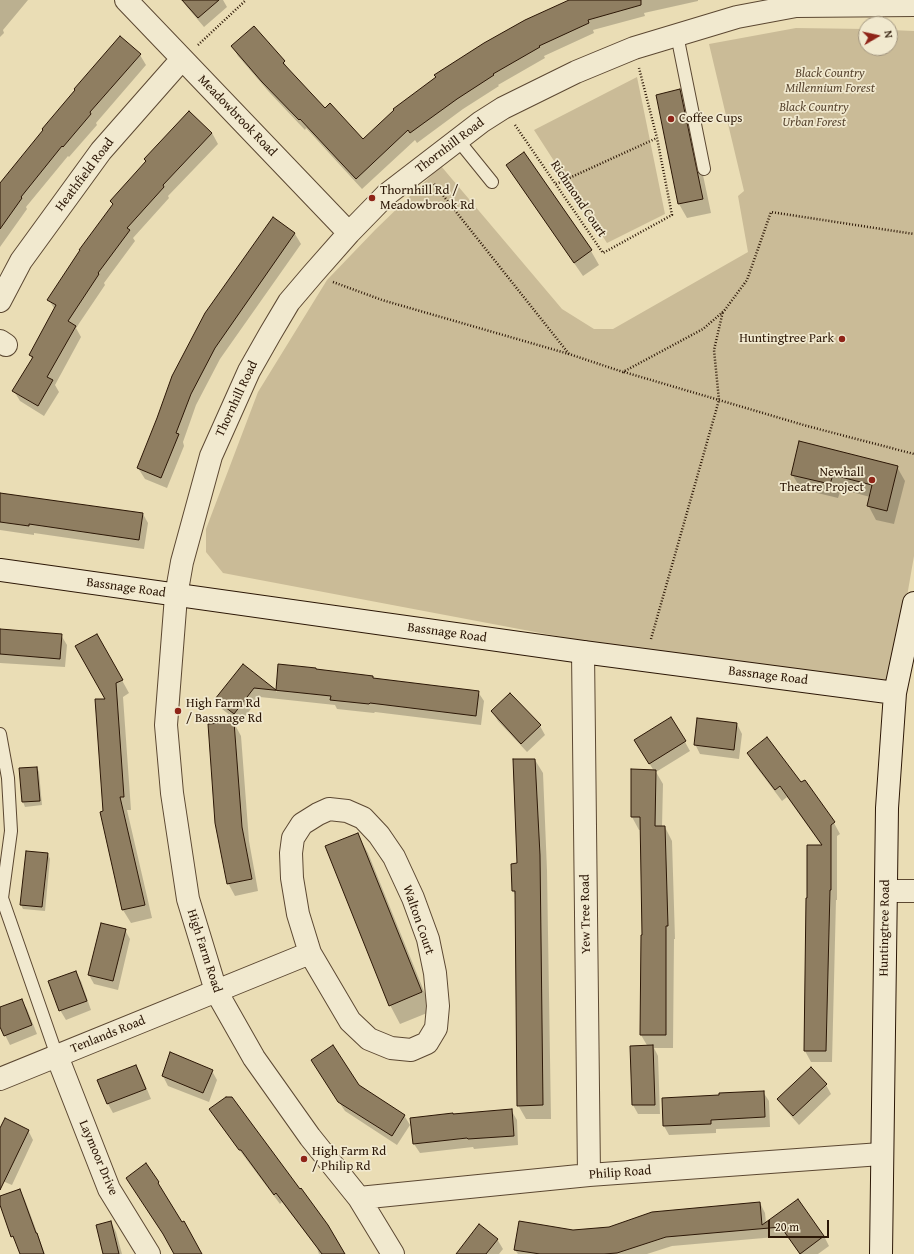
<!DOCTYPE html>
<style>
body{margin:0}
#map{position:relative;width:914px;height:1254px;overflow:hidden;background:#eaddb5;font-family:"Gentium Book Plus",serif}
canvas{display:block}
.north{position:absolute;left:858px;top:16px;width:40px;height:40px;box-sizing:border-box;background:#f1e9cf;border:1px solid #a2957f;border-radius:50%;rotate:81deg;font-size:11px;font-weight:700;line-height:16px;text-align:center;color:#2c1706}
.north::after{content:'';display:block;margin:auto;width:14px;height:18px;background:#8f2418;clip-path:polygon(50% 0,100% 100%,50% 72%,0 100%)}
.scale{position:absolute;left:768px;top:1220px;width:61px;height:18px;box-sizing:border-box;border:2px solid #2c1706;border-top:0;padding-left:5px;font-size:12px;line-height:14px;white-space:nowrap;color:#2c1706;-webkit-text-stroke:3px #f1e9cf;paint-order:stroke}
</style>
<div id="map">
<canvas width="914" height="1254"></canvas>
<div class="north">N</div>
<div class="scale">20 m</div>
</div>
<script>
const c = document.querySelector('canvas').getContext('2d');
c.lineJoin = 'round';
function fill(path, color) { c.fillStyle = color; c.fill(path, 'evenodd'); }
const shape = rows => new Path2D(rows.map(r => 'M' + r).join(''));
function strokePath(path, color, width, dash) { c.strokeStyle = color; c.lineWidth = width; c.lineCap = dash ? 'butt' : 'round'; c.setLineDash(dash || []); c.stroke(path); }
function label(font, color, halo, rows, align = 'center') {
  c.font = font + ' "Gentium Book Plus",serif'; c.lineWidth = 3.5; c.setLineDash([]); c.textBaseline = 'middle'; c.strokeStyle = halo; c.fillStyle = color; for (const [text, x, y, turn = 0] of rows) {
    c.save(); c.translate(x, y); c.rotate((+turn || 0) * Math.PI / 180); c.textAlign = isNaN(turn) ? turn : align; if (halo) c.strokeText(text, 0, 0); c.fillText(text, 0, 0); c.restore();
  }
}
fill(shape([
 [796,28,866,29,866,48,890,48,890,30,914,31,914,556,892,683,588,642,223,573,206,552,206,529,258,392,327,280,375,230,441,166,562,309,594,329,613,329,748,252,738,196,744,191,709,44],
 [637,77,665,214,607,243,534,130]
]), '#cabb97');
fill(shape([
 [0,0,28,0,3,30,4,33,0,37],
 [182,0,223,0,227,7,204,27,187,7],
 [571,0,698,0,698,1,644,13,645,16,593,30,594,33,544,56,545,58,498,85,499,86,463,109,417,143,415,140,362,189,306,128,305,130,269,92,238,56,232,46,284,62,290,72,325,109,363,140],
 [140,55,146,65,96,123,97,125,69,157,68,156,26,207,27,209,0,247,0,185],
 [680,90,688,104,711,213,687,218,679,204,657,95],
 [189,113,212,133,218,144,168,196,169,198,133,238,135,241,104,283,105,285,76,328,81,337,55,385,59,392,44,416,20,401,14,391,32,359,30,355,55,310,49,300,147,162,145,160],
 [508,165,591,251,599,265,583,276,516,179],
 [273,218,295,234,301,244,220,359,196,405,183,442,184,446,167,488,145,479,138,468],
 [897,467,905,481,894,524,876,520,868,505,870,497,841,489,838,498,801,489,792,474],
 [0,493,143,514,148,523,144,549,34,533,34,535,0,530],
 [0,630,61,635,67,645,65,667,0,663],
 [97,635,129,693,123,697,131,810,127,810,152,918,131,923,123,910,104,812,106,699],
 [243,665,277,692,279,665,373,679,478,692,484,701,481,725,375,712,374,713,337,709,335,705,260,697,240,723,222,709,216,699],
 [492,711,540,726,545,735,527,752,498,721],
 [234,723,241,736,249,841,258,891,235,896,228,883],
 [737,724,742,734,739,759,700,754,695,744],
 [685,742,690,751,656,772,663,784,662,827,665,827,672,841,675,939,674,939,673,1048,654,1048,658,1056,660,1114,638,1114,633,1105,648,1047,641,1035,643,936,641,830,639,830,632,817,632,770,654,771,641,750],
 [748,753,801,784,804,781,834,823,840,834,837,836,837,900,836,900,832,1062,811,1062,805,1051,822,846,787,797,782,801,754,764],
 [535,760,543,773,547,870,551,1119,526,1119,518,1105,516,896,513,891,512,865,518,864],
 [37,768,39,772,42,805,25,807,23,802,20,769],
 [357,834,368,853,432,1011,400,1024,390,1005],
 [48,854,50,859,45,911,23,909,21,905],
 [125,930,130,939,118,990,94,984,89,975],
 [75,972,81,981,91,1010,66,1020,60,1010],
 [21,1000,27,1009,37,1034,10,1045,0,1025,0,1008],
 [170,1053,212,1071,217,1080,209,1102,168,1086,163,1076],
 [136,1066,141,1075,151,1099,113,1113,108,1104,99,1081],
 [317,1069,359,1086,404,1115,410,1125,397,1145,345,1111],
 [826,1085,831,1094,799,1125,784,1108,778,1099],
 [763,1092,769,1101,770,1127,716,1129,716,1133,669,1135,664,1126,720,1096],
 [211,1110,344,1254,319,1254,317,1248,282,1202,280,1204,216,1119],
 [511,1110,517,1120,518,1145,474,1149,473,1147,420,1153,414,1144,411,1119,453,1114,454,1115],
 [0,1130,28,1130,33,1140,12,1185,0,1180],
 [20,1190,25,1200,45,1254,21,1254,18,1246,12,1236,0,1202,0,1197],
 [797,1200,824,1236,829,1246,818,1254,800,1254,787,1236,672,1246,647,1254,518,1254,515,1250,573,1231,609,1228,760,1203,765,1213,766,1223],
 [111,1222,116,1232,122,1254,104,1254],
 [497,1239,503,1249,499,1254,457,1254]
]), '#0003');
const building = shape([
 [182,0,219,0,198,18,182,0],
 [569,0,641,0,641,5,588,20,589,23,539,46,540,47,493,74,494,75,457,99,410,133,408,130,356,179,300,119,299,120,262,82,231,46,254,26,285,61,283,63,325,108,330,103,363,139,394,110,393,109,436,77,434,75,484,43,525,20,569,0],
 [120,36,141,54,90,112,91,114,63,147,62,146,21,197,22,198,0,229,0,183,43,130,42,129,75,90,74,89,120,36],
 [680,89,703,199,678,204,656,95,680,89],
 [189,111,212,133,163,185,164,187,127,228,130,230,98,273,99,274,68,321,76,326,47,377,53,380,38,406,12,391,33,357,29,355,56,305,47,300,80,250,79,250,113,204,110,201,146,161,144,159,189,111],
 [524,152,592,250,574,263,506,165,524,152],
 [273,217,295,233,215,348,191,394,176,433,179,434,161,478,137,468,157,418,172,376,205,313,273,217],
 [799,441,898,466,887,511,867,506,872,485,833,475,830,484,791,475,799,441],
 [0,493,143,513,139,540,29,524,29,526,0,522,0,493],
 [0,629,62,634,60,659,0,654,0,629],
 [97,634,123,680,116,683,124,797,120,797,145,905,122,910,100,812,103,811,95,699,105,699,75,646,97,634],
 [243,664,276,690,278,664,316,668,316,669,373,676,373,678,479,691,476,716,370,703,369,704,330,700,331,696,254,688,234,714,215,699,243,664],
 [510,693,541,725,521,744,491,711,510,693],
 [671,717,686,741,649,764,634,740,671,717],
 [697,718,737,723,734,750,694,745,697,718],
 [234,722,242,827,252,879,227,884,215,823,208,724,234,722],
 [767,737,801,782,805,780,835,822,831,825,831,890,830,890,826,1051,804,1051,806,898,807,898,807,845,822,845,780,786,775,790,747,753,767,737],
 [513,759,535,759,540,855,543,1105,517,1106,515,891,512,891,511,864,517,863,513,759],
 [37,767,40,801,22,802,19,768,37,767],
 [631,769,656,770,655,826,665,826,668,926,666,926,666,1035,640,1035,641,935,642,935,640,817,631,817,631,769],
 [358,833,422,992,389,1006,325,846,358,833],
 [26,851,48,853,42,907,20,905,26,851],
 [101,923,126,929,113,981,88,975,101,923],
 [76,971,87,1001,59,1011,48,981,76,971],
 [22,999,32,1025,4,1036,0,1027,0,1007,22,999],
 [333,1045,359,1085,405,1115,392,1136,338,1102,311,1060,333,1045],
 [653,1045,655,1105,632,1105,630,1046,653,1045],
 [170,1052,213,1070,203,1093,162,1076,170,1052],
 [136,1065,146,1089,107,1104,97,1080,136,1065],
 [811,1067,827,1084,793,1116,777,1099,811,1067],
 [764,1091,765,1117,711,1120,711,1124,663,1126,662,1098,719,1095,719,1093,764,1091],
 [226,1097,232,1097,300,1189,301,1188,328,1225,345,1254,322,1254,276,1193,274,1195,241,1150,239,1150,209,1109,226,1097],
 [512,1109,514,1136,468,1139,467,1138,413,1144,410,1118,453,1113,453,1114,512,1109],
 [5,1118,29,1130,0,1190,0,1128,5,1118],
 [146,1163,159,1182,158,1183,182,1222,184,1221,202,1254,174,1254,163,1234,126,1178,146,1163],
 [20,1189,36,1233,37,1233,44,1254,20,1254,13,1236,11,1237,0,1205,0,1196,20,1189],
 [798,1199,824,1236,800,1254,781,1227,666,1237,617,1253,604,1254,540,1254,514,1250,519,1221,573,1230,609,1227,652,1212,760,1202,762,1225,798,1199],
 [111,1221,119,1254,103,1254,96,1225,111,1221],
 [479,1224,498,1239,486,1254,456,1254,479,1224]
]);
fill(building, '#8f7e61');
strokePath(building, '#2c1706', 1);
const lane = shape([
 [677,35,704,169],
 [458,140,492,182],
 [0,734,8,778,11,831,2,898,57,1056]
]);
const street = shape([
 [126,0,349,233],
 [0,301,21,261,101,151,182,59],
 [0,341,6,345],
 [583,652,589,1175],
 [886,891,914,891],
 [57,1056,109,1189,149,1254],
 [0,1079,310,953,298,914,292,878,291,853,293,838,302,824,318,814,329,809,347,811,363,818,379,835,394,857,413,898,428,939,435,973,438,1006,436,1028,427,1043,411,1050,391,1048,369,1039,350,1021,310,953],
 [359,1198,589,1175,881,1154],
 [393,1254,359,1198,310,1137,254,1058,216,991,188,899,172,793,166,725,176,596,182,562,211,456,249,371,270,334,289,302,312,275,349,233,386,195,481,122,503,108,576,72,634,48,737,17,796,6,914,5]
]);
const secondary = shape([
 [0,570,583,652,895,693],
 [881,1254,887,808,895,693,914,603]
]);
strokePath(lane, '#5c4832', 14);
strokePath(street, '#5c4832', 24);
strokePath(secondary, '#2c1706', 24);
strokePath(shape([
 [198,45,246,0],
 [515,125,603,253,672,215,657,138,639,68],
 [434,184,569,354],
 [556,184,657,138],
 [333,282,382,300,569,354,623,372,703,329,724,311,747,280,771,212,914,234],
 [624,372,807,426,914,454],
 [651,639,719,400,714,350,723,311]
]), '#2c1706', 2.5, [1, 2]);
strokePath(lane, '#f1e9cf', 12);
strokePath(street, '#f1e9cf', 22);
strokePath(secondary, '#f1e9cf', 22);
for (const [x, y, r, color] of [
 [671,119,4,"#8f2418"],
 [372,198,4,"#8f2418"],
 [842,339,4,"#8f2418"],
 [872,480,4,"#8f2418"],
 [178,711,4,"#8f2418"],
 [304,1159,4,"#8f2418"]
]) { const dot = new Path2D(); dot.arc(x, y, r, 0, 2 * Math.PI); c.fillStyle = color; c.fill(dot); strokePath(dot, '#f1e9cf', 1.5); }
label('italic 13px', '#5b4832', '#f1e9cf', [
 ["Black Country",830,74],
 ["Millennium Forest",830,89],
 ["Black Country",814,108],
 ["Urban Forest",814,123]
]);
label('13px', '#2c1706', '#f1e9cf', [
 ["Meadowbrook Road",237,116,46],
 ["Thornhill Road",450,146,-37],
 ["Heathfield Road",85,175,-53],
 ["Richmond Court",578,199,56],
 ["Thornhill Road",237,399,-65],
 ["Bassnage Road",126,588,8],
 ["Bassnage Road",447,633,8],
 ["Bassnage Road",768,676,7],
 ["Yew Tree Road",586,914,-91],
 ["Walton Court",418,920,71],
 ["Huntingtree Road",885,928,-89],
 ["High Farm Road",204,951,72],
 ["Tenlands Road",108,1035,-22],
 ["Laymoor Drive",98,1158,67],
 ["Philip Road",620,1173,-4]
]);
label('13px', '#2c1706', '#f1e9cf', [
 ["Coffee Cups",679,119],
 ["Thornhill Rd /",380,191],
 ["Meadowbrook Rd",380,206],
 ["Huntingtree Park",834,339,"right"],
 ["Newhall",864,473,"right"],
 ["Theatre Project",864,488,"right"],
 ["High Farm Rd",186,704],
 ["/ Bassnage Rd",186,719],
 ["High Farm Rd",312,1152],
 ["/ Philip Rd",312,1167]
], 'left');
</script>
